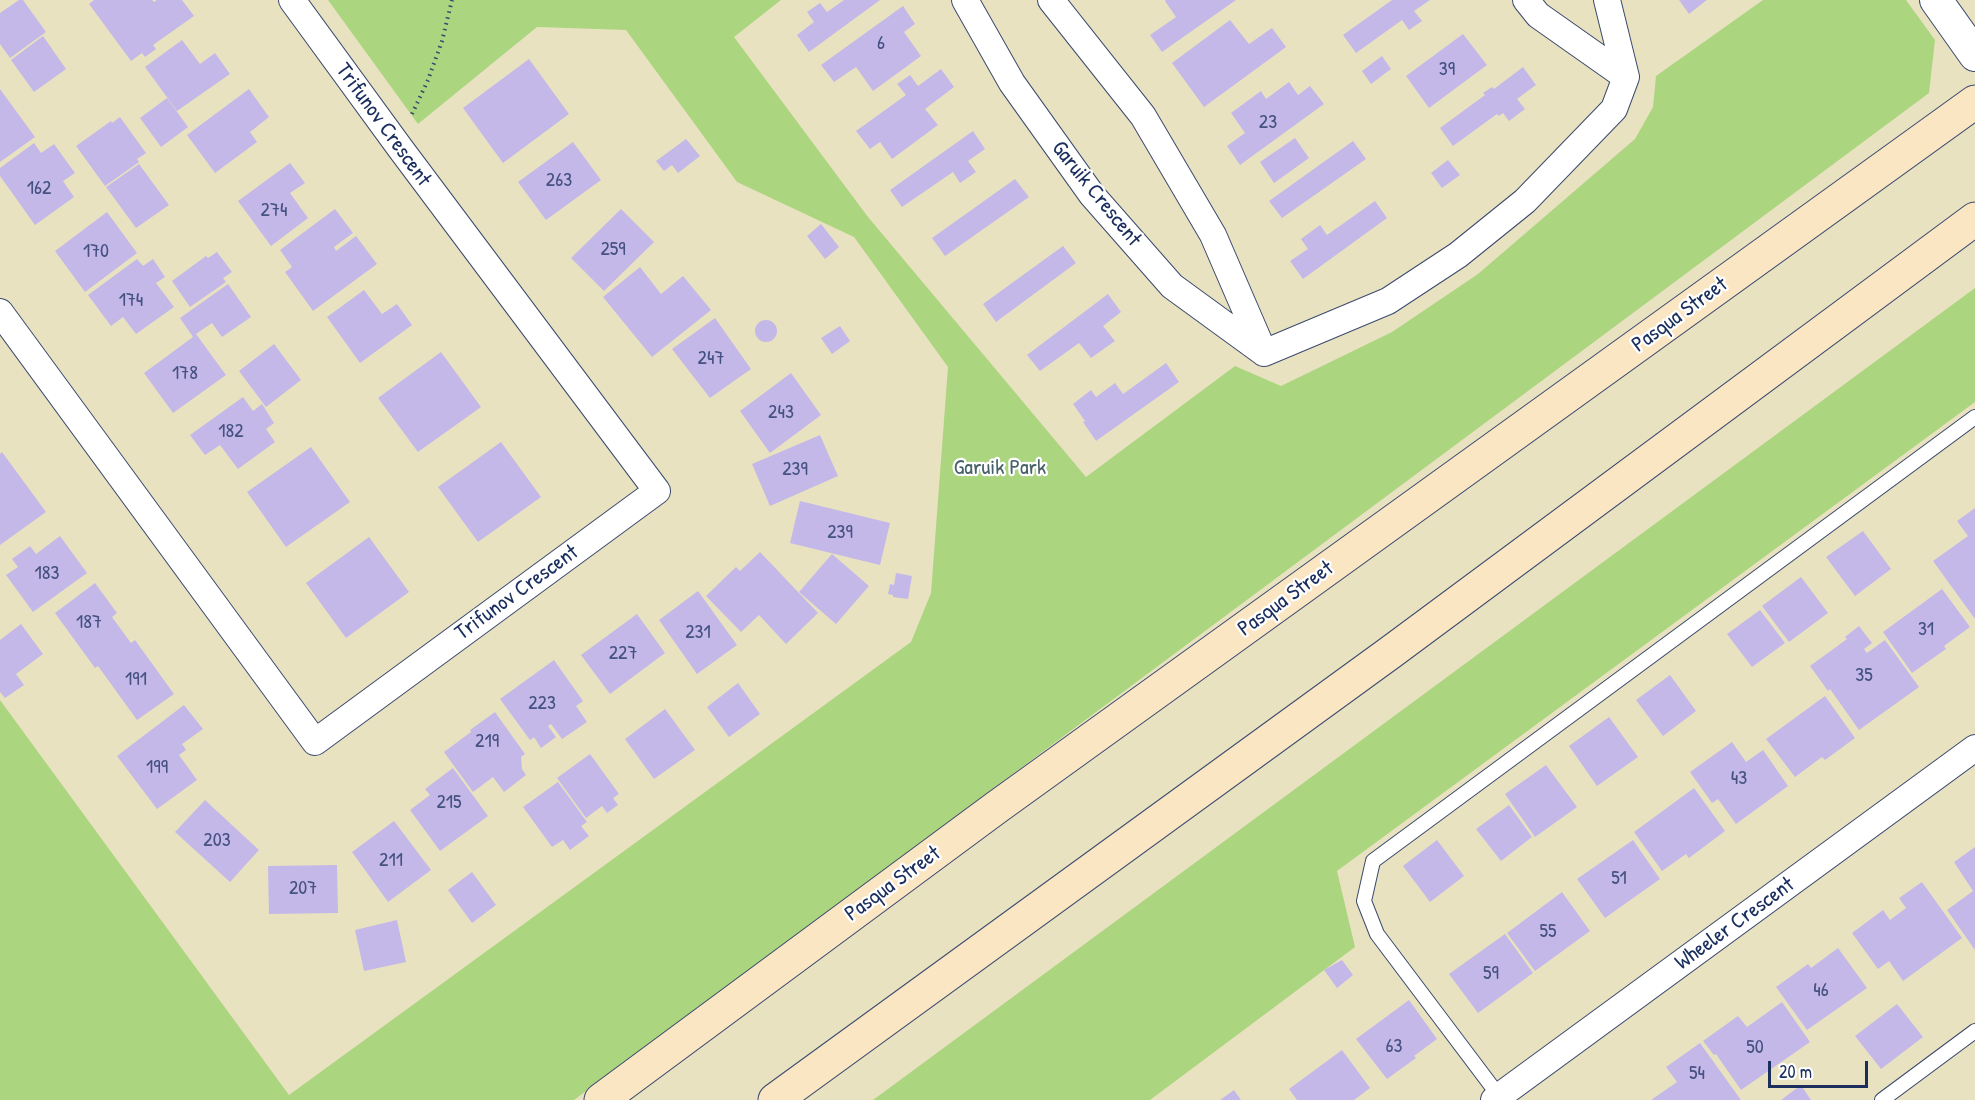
<!DOCTYPE html>
<style>
body{margin:0}
#map{position:relative;width:1975px;height:1100px;overflow:hidden;background:#e9e2c1;font-family:"Patrick Hand",sans-serif}
canvas{display:block}
.scale{position:absolute;left:1768px;top:1061px;width:100px;height:27px;box-sizing:border-box;border:3px solid #1b2f5e;border-top:0;padding-left:8px;font-size:18px;line-height:21px;white-space:nowrap;color:#1b2f5e;-webkit-text-stroke:4px #fff;paint-order:stroke}
</style>
<div id="map">
<canvas width="1975" height="1100"></canvas>
<div class="scale">20 m</div>
</div>
<script>
const c = document.querySelector('canvas').getContext('2d');
c.lineJoin = 'round';
function fill(path, color) { c.fillStyle = color; c.fill(path, 'evenodd'); }
const shape = rows => new Path2D(rows.map(r => 'M' + r).join(''));
function strokePath(path, color, width, dash) { c.strokeStyle = color; c.lineWidth = width; c.lineCap = dash ? 'butt' : 'round'; c.setLineDash(dash || []); c.stroke(path); }
function label(font, color, halo, rows, align = 'center') {
  c.font = font + ' "Patrick Hand",sans-serif'; c.lineWidth = 4.5; c.setLineDash([]); c.textBaseline = 'middle'; c.strokeStyle = halo; c.fillStyle = color; for (const [text, x, y, turn = 0] of rows) {
    c.save(); c.translate(x, y); c.rotate((+turn || 0) * Math.PI / 180); c.textAlign = isNaN(turn) ? turn : align; if (halo) c.strokeText(text, 0, 0); c.fillText(text, 0, 0); c.restore();
  }
}
fill(shape([
 [328,0,781,0,734,37,868,217,1086,477,1235,366,1281,386,1392,332,1478,274,1635,139,1653,107,1656,76,1763,0,1906,0,1935,40,1929,93,574,1100,0,1100,0,700,289,1095,911,642,931,593,948,367,854,237,737,182,626,30,537,27,418,124],
 [1975,288,1975,402,1337,871,1355,947,1150,1100,873,1100]
]), '#acd580');
fill(shape([
 [19,0,23,0,46,32,10,58,0,44,0,13],
 [94,0,152,0,154,2,157,0,182,0,194,16,153,45,156,49,145,57,142,53,131,61,89,4],
 [844,0,880,0,809,52,797,35,814,22,807,12,820,3,827,12],
 [1166,0,1236,0,1162,52,1150,35,1176,17,1165,1],
 [1392,0,1430,0,1414,11,1422,21,1409,30,1402,20,1356,53,1343,35],
 [1679,0,1707,0,1689,14],
 [903,6,915,24,904,32,921,56,873,91,856,67,834,82,821,65],
 [1230,20,1249,44,1272,28,1286,47,1204,107,1172,63],
 [1463,34,1487,65,1429,108,1406,76],
 [43,36,66,69,34,92,11,60],
 [182,40,200,64,215,53,230,74,177,111,145,67],
 [1382,56,1391,69,1371,84,1362,71],
 [529,59,569,114,503,163,463,108],
 [1523,67,1536,85,1517,99,1525,109,1509,121,1503,113,1499,116,1497,114,1453,146,1440,128,1485,95,1483,93,1492,87,1494,89],
 [941,69,954,87,925,109,938,125,892,159,880,142,870,149,856,131,906,95,897,84,910,75,918,86],
 [1289,82,1298,95,1310,86,1324,104,1240,165,1227,146,1245,133,1231,113,1261,91,1266,99],
 [0,89,35,137,0,162],
 [249,89,269,117,250,132,257,142,215,173,187,135],
 [167,98,188,127,161,147,140,118],
 [120,117,146,153,137,159,139,162,105,186,76,146,111,121,112,123],
 [973,131,985,149,968,161,976,172,960,183,953,172,902,207,890,190],
 [1295,138,1309,158,1274,183,1260,162],
 [686,139,700,156,678,173,672,165,664,171,656,161],
 [1353,141,1366,159,1282,218,1269,201],
 [573,142,601,180,546,220,518,182],
 [34,143,41,153,54,144,75,173,63,181,74,197,35,225,0,176,0,168],
 [1448,160,1460,175,1442,188,1431,173],
 [290,163,305,183,290,193,308,218,271,246,238,201],
 [139,164,169,205,136,228,106,187],
 [1015,179,1029,197,945,256,932,238],
 [1375,201,1387,218,1303,279,1290,261,1308,249,1301,239,1320,225,1327,235],
 [335,209,353,233,334,247,336,251,356,236,377,264,313,311,285,272,292,267,280,250],
 [621,209,654,242,604,291,571,258],
 [107,212,137,253,85,292,55,251],
 [821,224,839,247,825,259,807,236],
 [1063,246,1076,263,996,322,983,304],
 [217,252,232,272,223,278,226,282,190,307,172,281,206,256,208,258],
 [137,259,143,266,153,259,165,277,156,283,174,307,136,334,123,317,111,326,88,295],
 [640,267,661,294,683,276,711,310,652,357,603,297],
 [228,284,251,317,222,337,212,323,196,334,226,375,173,413,144,373,193,337,180,318],
 [364,290,382,314,397,304,412,325,360,363,327,317],
 [1108,294,1121,312,1103,326,1115,341,1091,358,1079,343,1040,371,1027,355],
 [715,318,751,369,710,398,672,349],
 '755 331a11 11 0 1 1 22 0a11 11 0 1 1-22 0Z',
 [840,326,850,341,832,354,821,338],
 [274,344,301,380,266,407,239,371],
 [441,352,481,407,418,452,378,398],
 [1166,363,1179,382,1096,441,1083,422,1085,421,1073,404,1091,390,1096,397,1115,383,1123,394],
 [791,373,821,415,770,453,740,411],
 [243,397,253,411,262,404,274,423,266,429,275,442,238,469,220,445,205,455,190,435],
 [820,435,838,476,770,506,752,464],
 [501,442,541,497,478,542,438,487],
 [311,447,350,502,286,547,247,492],
 [2,452,46,512,0,545,0,454],
 [800,501,890,523,880,565,790,543],
 [1975,508,1975,619,1933,561,1968,536,1957,521],
 [1863,531,1891,569,1855,596,1826,557],
 [60,536,87,573,33,612,6,575,18,567,12,559,30,546,36,554],
 [369,537,409,592,346,638,306,583],
 [760,552,818,613,786,644,759,615,741,632,706,596,736,567,740,571],
 [832,554,869,586,836,624,799,592],
 [896,573,912,576,908,599,893,597,893,595,888,594,890,584,894,585],
 [1801,577,1828,613,1789,642,1762,606],
 [95,583,117,613,112,617,131,643,135,640,174,694,137,720,98,666,95,668,55,613],
 [1942,589,1970,627,1944,646,1946,649,1912,673,1883,632],
 [698,591,737,645,697,674,659,620],
 [1760,610,1785,643,1752,667,1727,634],
 [637,614,665,653,610,694,581,655],
 [21,624,43,654,16,674,24,685,5,698,0,692,0,640],
 [1859,626,1872,643,1864,649,1867,653,1885,640,1919,687,1859,730,1830,689,1828,691,1810,666,1847,639,1845,637],
 [554,660,583,701,576,706,587,722,562,739,551,724,548,726,556,737,541,748,534,737,530,740,500,699],
 [1670,675,1696,711,1663,736,1636,700],
 [738,683,760,714,729,737,707,707],
 [1825,696,1855,738,1825,760,1822,757,1795,777,1766,739],
 [184,705,203,729,182,744,186,750,179,755,197,780,157,809,117,756],
 [665,709,695,750,654,779,625,739],
 [495,712,525,754,521,757,522,769,526,775,504,792,493,777,473,792,444,752,471,732,470,730],
 [1609,717,1638,757,1597,786,1569,746],
 [1732,742,1746,762,1763,750,1788,786,1736,824,1718,799,1712,803,1690,772],
 [590,754,619,794,613,798,618,805,607,813,602,806,586,818,557,778],
 [1546,765,1577,807,1535,837,1505,794],
 [453,768,488,816,440,851,410,810,430,795,425,789],
 [558,782,587,822,581,826,589,836,570,850,563,840,552,847,523,807],
 [1694,788,1725,831,1689,858,1686,854,1662,871,1634,832],
 [205,800,259,850,230,882,175,832],
 [1509,805,1532,837,1501,861,1476,829],
 [394,821,431,870,388,902,352,852],
 [1437,840,1464,876,1430,902,1403,866],
 [1633,840,1660,879,1605,918,1577,879],
 [1975,847,1975,950,1947,910,1973,891,1954,862],
 [337,865,338,913,269,914,268,866],
 [472,872,496,905,472,923,448,890],
 [1922,882,1962,938,1903,981,1889,961,1878,969,1852,933,1883,910,1890,920,1906,908,1899,898],
 [1562,892,1590,931,1535,971,1507,933],
 [397,920,406,962,364,971,355,930],
 [1505,934,1533,973,1478,1013,1449,974],
 [1838,948,1867,988,1807,1030,1776,987,1808,964,1811,968],
 [1342,960,1353,975,1337,988,1324,970],
 [1409,1000,1437,1039,1414,1056,1416,1058,1387,1079,1356,1039],
 [1782,1002,1810,1042,1741,1090,1716,1054,1714,1055,1703,1041,1738,1016,1747,1027],
 [1897,1004,1923,1037,1881,1069,1855,1036],
 [1700,1043,1741,1100,1651,1100,1677,1082,1666,1067],
 [1342,1050,1370,1088,1354,1100,1297,1100,1289,1089],
 [1801,1085,1811,1100,1781,1100],
 [1234,1090,1241,1100,1220,1100]
]), '#c4b8e8');
const service = shape([
 [1502,1100,1377,934,1364,901,1373,861,1975,417],
 [1882,1100,1975,1031]
]);
const minor = shape([
 [965,0,1012,83,1092,195,1172,286,1264,353],
 [1051,0,1143,116,1213,235,1264,353],
 [1526,0,1538,15,1626,77],
 [0,312,315,742,657,491,400,148,292,0],
 [1264,353,1388,301,1458,255,1525,201,1614,109,1626,77,1607,0],
 [1494,1100,1975,748]
]);
const tertiary = shape([
 [1936,0,1975,55]
]);
const secondary = shape([
 [601,1100,997,807,1975,102],
 [775,1100,1391,652,1975,219]
]);
strokePath(service, '#3a4a6d', 16);
strokePath(minor, '#3a4a6d', 28);
strokePath(tertiary, '#3a4a6d', 34);
strokePath(secondary, '#3a4a6d', 35);
strokePath(shape([
 [412,114,428,80,442,41,452,0]
]), '#3a4a6d', 4, [1.5, 4.5]);
strokePath(service, '#fff', 14);
strokePath(minor, '#fff', 26);
strokePath(tertiary, '#fff', 32);
strokePath(secondary, '#fbe6c4', 33);
label('20px', '#455180', null, [
 ["6",881,44],
 ["39",1447,70],
 ["23",1268,123],
 ["263",559,181],
 ["162",39,189],
 ["274",274,211],
 ["259",613,250],
 ["170",96,252],
 ["174",131,301],
 ["247",711,359],
 ["178",185,374],
 ["243",781,413],
 ["182",231,432],
 ["239",795,470],
 ["239",840,533],
 ["183",47,574],
 ["187",89,623],
 ["31",1926,630],
 ["231",698,633],
 ["227",623,654],
 ["35",1864,676],
 ["191",136,680],
 ["223",542,704],
 ["219",487,742],
 ["199",157,768],
 ["43",1739,779],
 ["215",449,803],
 ["203",217,841],
 ["211",391,861],
 ["51",1619,879],
 ["207",303,889],
 ["55",1548,932],
 ["59",1491,974],
 ["46",1821,991],
 ["63",1394,1047],
 ["50",1755,1048],
 ["54",1697,1074]
]);
label('22px', '#1b2f5e', '#fff', [
 ["Trifunov Crescent",383,125,54],
 ["Garuik Crescent",1096,194,51],
 ["Pasqua Street",1680,315,-36],
 ["Trifunov Crescent",517,593,-36],
 ["Pasqua Street",1286,599,-36],
 ["Pasqua Street",893,884,-36],
 ["Wheeler Crescent",1735,924,-36]
]);
label('22px', '#466168', '#fff', [
 ["Garuik Park",1000,468]
]);
</script>
